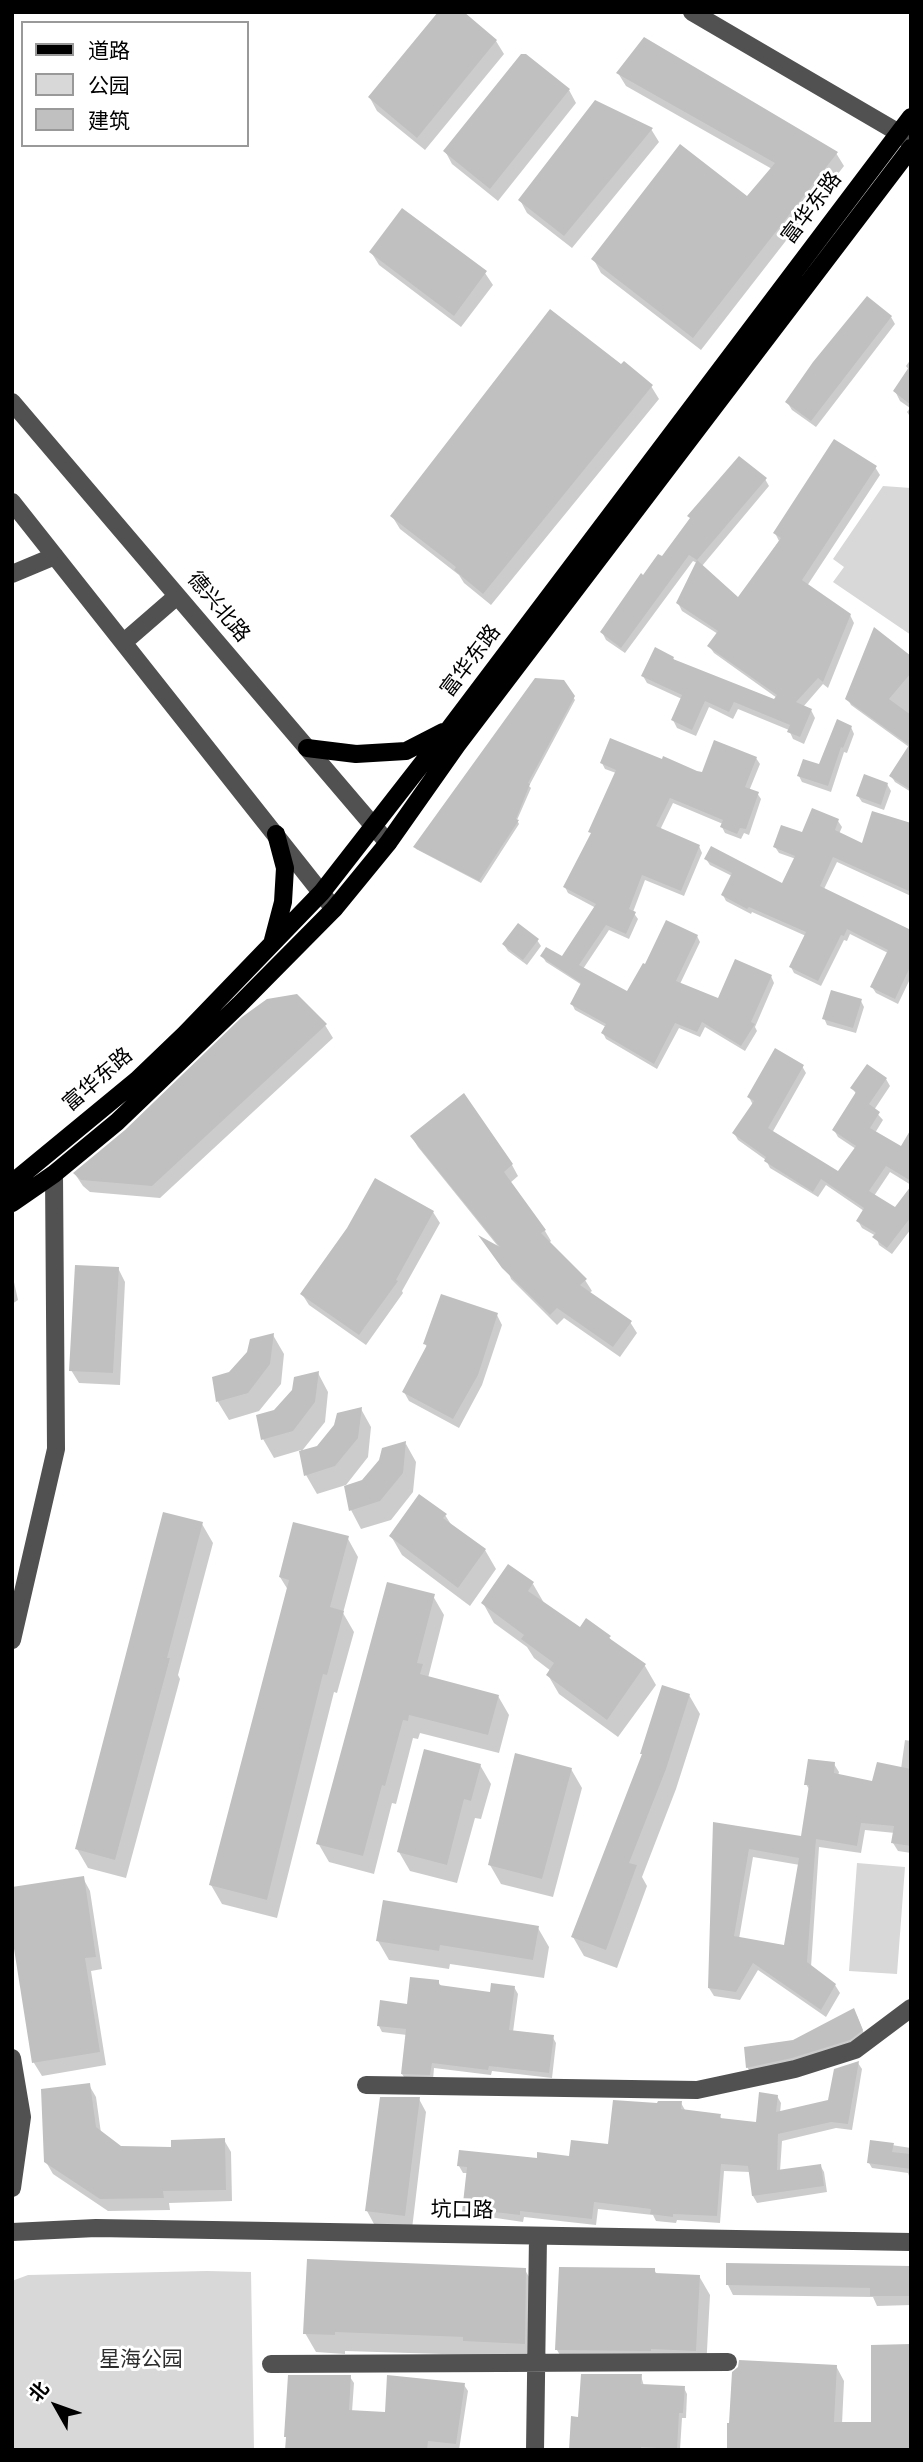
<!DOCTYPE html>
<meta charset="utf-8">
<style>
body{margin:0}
#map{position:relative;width:923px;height:2462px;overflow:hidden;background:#fff;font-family:"Source Sans 3","Noto Sans SC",sans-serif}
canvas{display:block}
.frame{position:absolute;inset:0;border:14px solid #000;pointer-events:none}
.legend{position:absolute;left:21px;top:21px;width:228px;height:126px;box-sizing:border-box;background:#fff;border:2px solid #999;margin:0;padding:9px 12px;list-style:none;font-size:21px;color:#000}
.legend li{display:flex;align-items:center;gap:14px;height:35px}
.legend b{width:35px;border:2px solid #999}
.north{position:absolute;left:21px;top:2371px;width:70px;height:70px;-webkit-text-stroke:5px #fff;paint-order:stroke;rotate:310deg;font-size:19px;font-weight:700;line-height:28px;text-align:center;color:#000}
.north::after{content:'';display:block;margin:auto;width:24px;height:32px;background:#000;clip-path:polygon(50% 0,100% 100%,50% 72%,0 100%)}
</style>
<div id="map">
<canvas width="923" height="2462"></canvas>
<div class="frame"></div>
<ul class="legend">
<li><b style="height:9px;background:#000"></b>道路</li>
<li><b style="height:19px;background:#d8d8d8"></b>公园</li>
<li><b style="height:19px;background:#c0c0c0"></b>建筑</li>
</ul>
<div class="north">北</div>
</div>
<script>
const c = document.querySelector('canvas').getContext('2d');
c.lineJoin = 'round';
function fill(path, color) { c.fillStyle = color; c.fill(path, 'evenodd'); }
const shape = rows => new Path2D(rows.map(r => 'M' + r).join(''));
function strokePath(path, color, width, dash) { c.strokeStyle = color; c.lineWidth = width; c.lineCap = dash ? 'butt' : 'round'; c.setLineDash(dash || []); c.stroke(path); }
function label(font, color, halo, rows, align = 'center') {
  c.font = font + ' "Source Sans 3","Noto Sans SC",sans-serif'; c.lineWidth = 6; c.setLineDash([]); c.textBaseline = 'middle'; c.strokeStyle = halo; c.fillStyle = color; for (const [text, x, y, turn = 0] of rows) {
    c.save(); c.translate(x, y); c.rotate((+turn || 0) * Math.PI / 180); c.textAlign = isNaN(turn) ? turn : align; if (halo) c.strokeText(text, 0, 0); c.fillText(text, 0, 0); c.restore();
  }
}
fill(shape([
 [883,486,911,488,911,635,833,582,844,567,833,559],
 [857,1863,905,1867,897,1974,849,1971],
 [207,2271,251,2272,254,2450,12,2450,12,2281,28,2275]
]), '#d8d8d8');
fill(shape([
 [461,12,496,41,504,54,425,150,377,111,370,98],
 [618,73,836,153,844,166,701,350,601,273,594,260,748,199,772,169,626,86],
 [569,90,576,103,498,201,452,164,445,151],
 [651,129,659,142,572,248,527,213,520,200],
 [371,252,485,273,493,285,461,327,379,265],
 [891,317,895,324,816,427,792,410,787,402],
 [911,359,911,418,907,412,910,408,900,401,895,391,909,370,906,366],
 [622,366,651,386,659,399,491,605,464,583,459,575,400,529,392,516],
 [875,467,880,475,807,586,850,615,854,623,828,688,823,684,803,707,811,710,815,718,804,744,793,739,789,730,738,709,733,719,709,707,696,736,677,728,673,720,682,699,647,683,643,676,673,658,675,661,775,701,777,698,714,653,709,646,718,634,682,611,678,603,697,563,693,561,625,653,606,640,602,632,644,578,662,559,765,479,769,486,702,566,739,600,779,541,775,533],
 [911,659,911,792,895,782,891,776,909,747,851,705,847,698],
 [563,682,575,700,529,786,531,788,517,820,519,824,481,883,416,849,415,847],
 [851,727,854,734,847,753,844,752,831,792,802,782,799,776,820,767],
 [756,758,760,764,749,791,757,793,761,799,749,835,744,833,741,839,725,833,722,827,723,824,673,803,660,830,699,846,702,853,684,896,645,880,633,912,638,919,629,939,609,930,583,969,628,993,697,936,700,942,680,984,719,1001,771,976,774,983,755,1027,757,1031,745,1051,705,1027,700,1037,679,1028,657,1069,606,1039,603,1033,606,1027,575,1010,572,1004,582,985,546,962,542,956,563,958,596,908,568,893,565,887,592,835,616,773,605,769,602,763,703,773],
 [887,784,891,791,884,810,862,802,858,796],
 [838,821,842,827,839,834,863,845,911,826,911,896,837,862,824,889,911,932,911,977,898,1004,876,993,872,987,888,953,850,934,847,941,844,940,821,986,794,973,791,967,806,936,752,912,751,914,726,901,723,895,732,876,710,865,706,859,783,886,796,859,779,853,775,847],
 [537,940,541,946,527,965,508,951,504,945],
 [861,1001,864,1007,856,1033,827,1025,824,1018],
 [325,1025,333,1038,160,1198,90,1192,83,1186,75,1174,126,1132],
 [802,1066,806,1073,772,1133,839,1174,856,1149,838,1137,834,1130,857,1095,852,1088,886,1079,890,1086,874,1110,883,1120,875,1133,900,1148,911,1133,911,1185,890,1172,874,1196,895,1210,911,1203,911,1229,892,1254,879,1245,876,1236,862,1228,858,1221,864,1211,826,1185,818,1197,770,1168,766,1160,738,1140,734,1133,753,1105,749,1097],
 [412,1137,512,1165,518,1176,510,1183,545,1231,551,1241,549,1243,585,1280,592,1291,589,1293,630,1322,637,1333,620,1357,564,1318,557,1325,511,1279,501,1250,418,1147],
 [433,1212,440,1223,402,1291,403,1293,366,1345,309,1305,302,1294],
 [118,1268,125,1282,120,1385,79,1383,71,1370],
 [12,1273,18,1300,12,1304],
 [497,1315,502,1325,482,1385,459,1428,409,1401,404,1392,428,1348,425,1344],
 [273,1335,284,1354,281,1384,259,1411,229,1420,218,1402,214,1378,230,1374],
 [318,1373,328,1392,325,1422,301,1452,318,1447,361,1409,371,1427,368,1457,346,1485,317,1494,306,1475,301,1450,274,1458,263,1439,275,1411],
 [406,1444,416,1462,413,1492,391,1520,361,1529,351,1510,363,1482],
 [445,1515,452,1526,485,1550,496,1569,470,1606,402,1555,391,1536],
 [202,1524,213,1543,178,1675,180,1679,126,1878,88,1868,77,1849],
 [347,1537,358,1557,343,1613,354,1632,337,1693,334,1692,277,1918,222,1904,211,1885,288,1590,280,1577],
 [533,1584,544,1603,580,1630,609,1637,613,1643,645,1666,656,1685,618,1737,559,1694,548,1675,551,1671,534,1658,527,1647,494,1623,483,1603],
 [433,1596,444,1615,428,1678,498,1696,509,1715,499,1753,420,1733,418,1739,413,1738,396,1804,392,1803,374,1874,329,1862,318,1843],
 [689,1695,700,1714,676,1789,642,1877,647,1886,617,1968,584,1956,573,1937],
 [905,1740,911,1741,911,1853,898,1851,893,1843,895,1833,865,1830,861,1853,819,1847,811,1967,835,1985,840,1993,826,2017,758,1970,740,2000,714,1996,709,1988,715,1824,803,1838,810,1791,806,1784,834,1764,839,1772,838,1776,874,1783,901,1769],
 [753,1857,800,1865,785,1947,739,1939],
 [480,1765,491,1784,481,1819,475,1818,457,1883,410,1871,399,1852],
 [571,1769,582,1788,553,1897,501,1884,490,1865],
 [83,1878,90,1891,102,1969,91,1971,106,2065,42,2076,34,2063,12,1922],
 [538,1928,549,1947,544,1978,450,1964,449,1969,389,1960,378,1941],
 [438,1982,442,1987,491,1994,514,1987,518,1994,513,2032,552,2036,556,2043,552,2078,492,2071,491,2075,434,2068,433,2080,406,2080,402,2074,407,2035,382,2032,379,2026],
 [857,2016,865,2036,853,2046,751,2073,747,2067,794,2042],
 [858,2063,862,2069,852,2130,836,2128,782,2141,780,2171,820,2165,824,2172,827,2192,757,2203,753,2196,750,2172,724,2171,720,2223,677,2220,676,2223,656,2221,653,2215,598,2209,596,2225,524,2217,523,2222,489,2217,488,2221,467,2218,463,2211,468,2173,463,2173,459,2166,570,2158,609,2146,659,2105,681,2103,685,2110,720,2116,722,2120,757,2124,777,2096,781,2103,780,2113,829,2101],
 [89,2085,96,2097,101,2133,120,2148,173,2149,224,2140,231,2152,232,2201,169,2203,170,2210,108,2211,53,2174,46,2162],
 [419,2099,426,2112,412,2229,374,2224,367,2211],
 [872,2142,911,2148,911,2182,908,2173,872,2168,869,2163],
 [911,2267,911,2305,877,2306,873,2297,733,2295,728,2285],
 [525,2270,536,2289,535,2363,474,2355,345,2351,345,2354,316,2352,305,2333],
 [654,2270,657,2274,699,2276,710,2295,706,2369,568,2369,557,2350],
 [836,2366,844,2381,842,2424,873,2424,911,2450,729,2450],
 [641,2376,644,2386,684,2388,687,2394,686,2418,682,2418,680,2450,570,2450,580,2419],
 [350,2377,354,2383,352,2412,386,2414,464,2385,468,2391,459,2450,287,2450,288,2440,285,2436]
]), '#0003');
fill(shape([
 [438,12,464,12,497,40,417,138,368,97],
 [644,37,838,152,693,338,591,259,680,144,747,196,775,163,616,73],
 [521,54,526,54,570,89,490,189,443,151],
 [595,100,653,128,564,236,518,200],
 [402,208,487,271,454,316,369,252],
 [867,296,892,316,811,421,785,402,813,362],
 [550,309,621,364,624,361,653,385,483,594,454,570,456,567,390,516],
 [911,364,911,405,893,391],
 [834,439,877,466,802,580,851,614,823,682,818,678,796,702,812,709,800,737,787,732,790,725,734,702,729,712,705,701,692,730,671,720,682,695,641,676,655,647,674,657,673,659,774,699,777,695,707,646,718,631,676,603,697,560,738,597,781,538,773,533],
 [739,456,767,478,697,560,689,555,621,648,600,632,641,573,643,575,658,554,662,556,690,518,687,516],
 [874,627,911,656,911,673,889,699,911,715,911,790,889,776,909,745,845,699],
 [535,678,564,680,575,696,528,783,530,784,516,819,519,820,479,881,413,847],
 [837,719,852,726,843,748,841,747,828,786,797,776,803,759,819,764],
 [610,738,662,759,663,756,697,771,702,772,714,740,757,757,745,787,759,792,746,829,740,828,737,834,720,827,723,820,670,798,656,826,700,845,681,891,642,875,629,909,636,912,626,934,606,925,579,965,627,991,643,963,645,964,666,920,698,935,676,981,718,998,735,959,772,975,751,1022,755,1024,741,1046,702,1022,697,1032,675,1023,654,1064,601,1033,606,1024,570,1004,581,983,540,956,546,947,562,956,596,904,563,887,591,833,588,832,616,770,600,763],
 [864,774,888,783,881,805,856,796],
 [812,808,839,819,835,830,862,843,872,811,911,823,911,892,833,857,820,886,911,930,911,965,895,999,870,987,888,950,847,929,844,936,841,935,818,981,789,967,806,932,749,907,747,909,721,895,732,873,704,859,711,846,782,883,795,856,773,847,781,825,802,832],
 [518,923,539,939,523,960,502,944],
 [831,990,862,999,853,1028,822,1019],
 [297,994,327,1024,152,1186,81,1180,73,1173,125,1130,242,1017,267,999],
 [775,1048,804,1065,768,1128,838,1171,856,1146,832,1130,856,1092,850,1088,867,1064,887,1078,869,1104,880,1112,870,1128,901,1146,911,1129,911,1181,886,1166,869,1191,895,1207,911,1186,911,1217,887,1248,872,1237,876,1233,856,1221,864,1208,821,1179,813,1192,764,1161,766,1157,732,1133,754,1101,747,1097],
 [464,1093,513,1164,504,1172,546,1230,541,1233,587,1279,580,1285,632,1321,613,1347,557,1308,550,1315,502,1268,478,1235,500,1247,410,1136],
 [375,1178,434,1211,396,1280,398,1281,359,1335,300,1294,347,1228],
 [75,1265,119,1267,113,1373,69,1371],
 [441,1294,498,1313,478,1375,453,1419,402,1392,427,1345,423,1344],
 [274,1333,270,1364,248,1393,216,1402,212,1377,229,1372,247,1352,250,1339],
 [319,1371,315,1402,293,1431,261,1440,256,1415,274,1410,292,1390,294,1377],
 [362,1407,358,1438,335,1466,304,1476,299,1451,317,1446,334,1425,337,1413],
 [406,1441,403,1473,380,1501,349,1511,344,1486,362,1480,379,1460,382,1448],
 [419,1494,447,1514,443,1518,486,1549,458,1588,389,1536],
 [163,1512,203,1522,167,1658,170,1658,115,1860,75,1849],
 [293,1522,349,1536,330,1607,344,1611,327,1675,323,1674,267,1900,209,1885,289,1580,279,1577],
 [508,1564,534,1582,528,1591,580,1627,586,1618,611,1636,609,1638,646,1664,607,1720,546,1675,554,1663,521,1639,524,1635,481,1603],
 [387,1582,435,1594,417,1663,423,1664,420,1674,499,1695,488,1735,409,1715,408,1721,403,1720,385,1786,382,1785,363,1856,316,1844],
 [662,1685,690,1694,666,1769,629,1863,637,1865,606,1950,571,1937,642,1754,640,1754],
 [424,1749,481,1764,471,1801,464,1799,447,1865,397,1852],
 [515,1753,572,1768,542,1879,488,1865],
 [808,1759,835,1762,834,1773,872,1781,877,1762,911,1769,911,1846,891,1843,894,1826,861,1823,857,1846,816,1839,807,1962,836,1984,821,2010,753,1963,736,1992,708,1988,713,1822,801,1836,809,1785,804,1785],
 [749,1849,799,1858,784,1945,734,1936],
 [84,1876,96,1957,85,1958,100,2052,32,2063,12,1936,12,1887],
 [383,1900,539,1926,533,1960,440,1945,439,1951,376,1941],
 [410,1977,439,1980,439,1985,490,1992,491,1983,515,1986,509,2030,554,2035,549,2073,489,2066,488,2070,432,2063,430,2075,401,2074,406,2029,377,2026,380,2000,407,2004],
 [854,2008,863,2030,850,2040,792,2058,746,2068,744,2047,793,2040],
 [859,2061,848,2124,831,2122,778,2134,777,2170,821,2164,824,2186,752,2196,748,2166,721,2164,717,2216,673,2214,673,2217,650,2214,651,2209,594,2202,592,2219,520,2211,520,2215,485,2211,485,2215,462,2212,467,2167,457,2166,459,2150,537,2158,537,2152,569,2156,571,2140,608,2144,613,2100,657,2103,658,2101,682,2101,681,2109,721,2114,720,2118,756,2122,759,2092,778,2095,776,2112,828,2100,834,2069],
 [90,2083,96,2127,121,2146,171,2147,171,2140,225,2138,226,2190,163,2191,164,2198,100,2199,44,2162,41,2089],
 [380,2097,420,2097,405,2216,365,2211],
 [870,2140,894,2143,892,2152,911,2154,911,2169,867,2163],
 [307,2259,526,2268,525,2344,463,2341,463,2337,335,2332,335,2335,303,2334],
 [726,2263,911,2266,911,2296,870,2296,870,2288,726,2285],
 [559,2267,655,2268,655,2273,700,2275,696,2351,651,2349,651,2351,555,2350],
 [911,2344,911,2450,727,2450,727,2423,729,2423,732,2372,738,2367,739,2360,837,2365,834,2422,871,2422,871,2345],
 [581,2374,642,2374,641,2384,685,2386,683,2413,679,2413,677,2449,641,2447,641,2450,569,2450,571,2416,578,2417],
 [288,2375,351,2375,349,2410,385,2412,387,2375,465,2383,456,2444,428,2441,427,2450,285,2450,286,2437,284,2437]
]), '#c0c0c0');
strokePath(shape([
 [692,12,899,133,911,142],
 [12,402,388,843],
 [12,502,334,909],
 [12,574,55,556],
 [124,642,177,596],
 [12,1640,56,1449,54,1174],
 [12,2058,22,2117,12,2188],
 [366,2085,697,2090,795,2069,855,2050,911,2008],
 [12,2232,96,2228,911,2242],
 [271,2364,728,2362],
 [535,2450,538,2236]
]), '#515151', 18);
strokePath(shape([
 [307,748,356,754,406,751,443,732],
 [273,940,283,902,285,868,276,834],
 [12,1183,137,1080,185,1034,322,892,449,729,911,117],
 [12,1203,54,1174,117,1122,239,1005,334,909,388,843,457,745,911,148]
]), '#000', 18);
label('21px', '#000', '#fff', [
 ["富华东路",813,209,-53],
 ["德兴北路",217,608,50],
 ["富华东路",472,662,-53],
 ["富华东路",99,1081,-41],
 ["坑口路",462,2212,1]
]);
label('21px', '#2f2f2f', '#fff', [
 ["星海公园",141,2361]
]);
</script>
